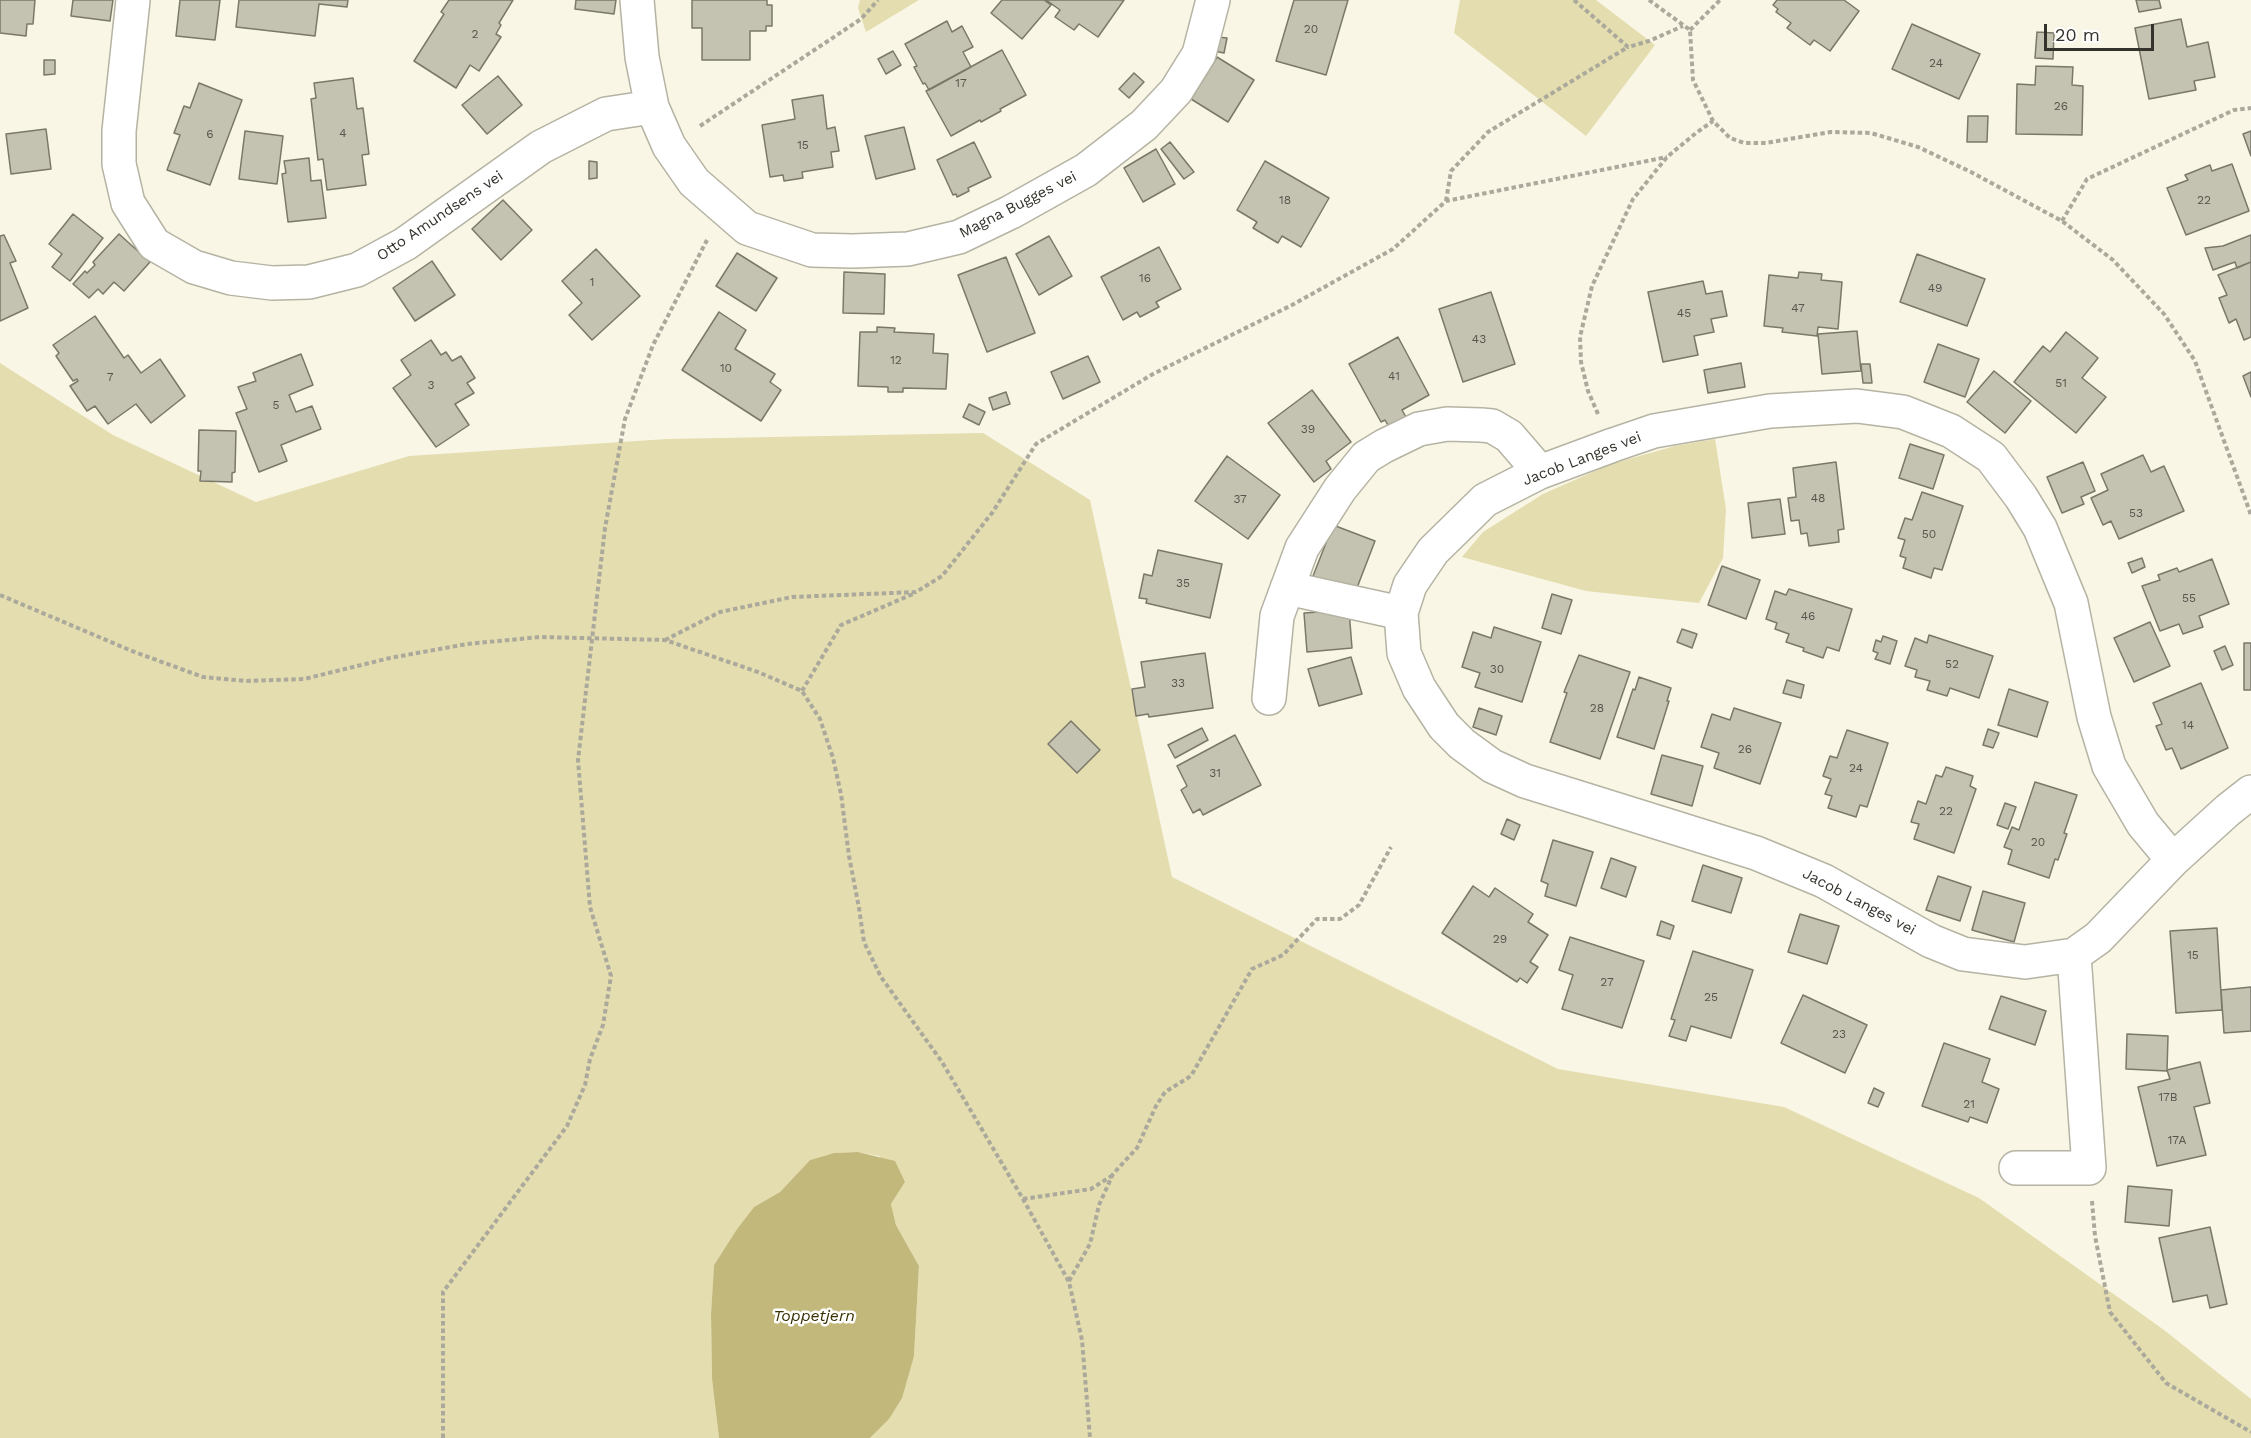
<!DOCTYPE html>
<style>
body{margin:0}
#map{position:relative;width:2251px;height:1438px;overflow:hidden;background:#f9f6e5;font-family:"Work Sans",sans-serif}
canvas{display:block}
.scale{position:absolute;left:2044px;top:24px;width:110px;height:27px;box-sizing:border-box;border:3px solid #33322b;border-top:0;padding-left:8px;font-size:18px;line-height:21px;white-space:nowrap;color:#33322b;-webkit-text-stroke:4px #fff;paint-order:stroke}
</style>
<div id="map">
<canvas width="2251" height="1438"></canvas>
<div class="scale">20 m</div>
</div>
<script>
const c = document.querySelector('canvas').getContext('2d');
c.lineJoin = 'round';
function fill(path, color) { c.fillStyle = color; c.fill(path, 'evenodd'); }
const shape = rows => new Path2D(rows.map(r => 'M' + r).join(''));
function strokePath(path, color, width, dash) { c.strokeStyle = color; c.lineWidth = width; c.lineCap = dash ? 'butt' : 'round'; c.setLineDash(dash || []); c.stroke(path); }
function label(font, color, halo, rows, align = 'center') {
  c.font = font + ' "Work Sans",sans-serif'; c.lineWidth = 5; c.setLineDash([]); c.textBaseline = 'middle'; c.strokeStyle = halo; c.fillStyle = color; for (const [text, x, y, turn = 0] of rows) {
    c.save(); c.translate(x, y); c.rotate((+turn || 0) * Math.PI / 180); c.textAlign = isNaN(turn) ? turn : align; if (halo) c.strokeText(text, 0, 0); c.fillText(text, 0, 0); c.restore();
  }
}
fill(shape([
 [860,0,919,0,866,32,858,8],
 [1460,0,1596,0,1655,45,1586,136,1454,33],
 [0,363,113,435,256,502,409,456,667,439,983,433,1090,500,1172,877,1558,1069,1784,1107,1979,1198,2164,1330,2251,1399,2251,1438,870,1438,889,1419,914,1356,919,1266,896,1225,891,1204,905,1182,879,1156,858,1152,834,1153,810,1160,780,1192,754,1207,737,1229,714,1265,711,1314,712,1379,719,1438,0,1438],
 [1715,439,1726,509,1723,558,1699,603,1586,591,1462,557,1483,532,1543,494,1611,464,1675,446]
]), '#e4ddaf');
fill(shape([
 [858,1152,895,1161,905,1182,891,1204,896,1225,919,1266,914,1356,902,1398,889,1419,870,1438,719,1438,712,1379,711,1314,714,1265,737,1229,754,1207,780,1192,810,1160,834,1153]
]), '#c2b87b');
const building = shape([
 [0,0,35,0,33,24,27,24,26,36,0,33,0,0],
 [73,0,113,0,110,21,71,16,73,0],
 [180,0,220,0,215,40,176,36,180,0],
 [239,0,348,0,347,7,319,4,315,36,236,27,239,0],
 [449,0,513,0,499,23,501,25,496,34,501,37,479,71,470,65,456,88,414,61,444,14,441,12,449,0],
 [576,0,616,0,614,14,575,9,576,0],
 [692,0,767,0,767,5,772,5,772,26,766,26,766,31,750,31,750,60,702,60,702,28,692,28,692,0],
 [1002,0,1044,0,1051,5,1022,39,991,13,1002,0],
 [1046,0,1124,0,1098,37,1079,24,1074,30,1055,17,1060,10,1046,0],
 [1294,0,1348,0,1326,75,1276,61,1294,0],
 [1777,0,1844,0,1859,11,1830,51,1814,40,1810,45,1787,28,1791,23,1776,12,1778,9,1773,5,1777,0],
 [2136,0,2159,0,2161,8,2139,12,2136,0],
 [2181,19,2187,47,2208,42,2215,77,2194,81,2196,90,2149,99,2135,28,2181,19],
 [947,21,952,32,962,26,973,47,963,52,971,67,929,90,925,83,923,84,914,67,917,66,905,44,947,21],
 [1912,24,1980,54,1959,99,1892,69,1912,24],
 [2037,32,2054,33,2053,59,2035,58,2037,32],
 [1217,37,1227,38,1224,53,1214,51,1217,37],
 [1002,50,1026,95,1000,109,1001,111,981,122,980,120,951,136,926,91,1002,50],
 [893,51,901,65,886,74,878,59,893,51],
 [1217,57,1254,80,1228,122,1191,99,1217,57],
 [44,60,55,60,55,74,44,75,44,60],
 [2036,66,2073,67,2072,85,2083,86,2082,135,2016,134,2017,84,2035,85,2036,66],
 [1134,73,1144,82,1129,98,1119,89,1134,73],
 [498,76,522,105,487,134,462,105,498,76],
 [353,78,357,109,363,108,369,154,362,155,366,185,327,190,323,159,318,160,311,99,316,98,314,83,353,78],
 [199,83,242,100,210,185,167,170,180,135,174,133,184,106,190,108,199,83],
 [823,95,827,129,835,127,839,151,831,152,833,167,802,172,803,178,784,181,783,175,770,177,762,125,795,119,792,100,823,95],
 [1968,116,1988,116,1987,142,1967,142,1968,116],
 [904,127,915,169,876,179,865,136,904,127],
 [46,129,51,169,11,174,6,134,46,129],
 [245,131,283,136,277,184,239,179,245,131],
 [2251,131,2251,156,2243,134,2251,131],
 [974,142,991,177,968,188,969,191,957,197,956,194,953,195,937,160,974,142],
 [1170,142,1194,172,1184,179,1161,149,1170,142],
 [1156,149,1175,184,1143,202,1124,168,1156,149],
 [309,158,311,181,321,180,326,218,288,222,282,174,286,173,284,161,309,158],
 [589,161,597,162,597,178,589,179,589,161],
 [1265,161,1329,198,1301,247,1282,236,1278,243,1253,228,1257,222,1237,210,1265,161],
 [2232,164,2249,211,2186,235,2167,188,2188,180,2185,175,2210,165,2212,171,2232,164],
 [503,200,532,230,501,260,472,229,503,200],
 [73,214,103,238,70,281,52,267,62,254,49,244,73,214],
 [119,234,150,262,124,291,114,282,103,294,98,289,89,298,73,284,85,271,87,273,95,265,93,262,119,234],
 [4,235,16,261,10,263,28,308,0,321,0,236,4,235],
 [2251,235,2251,262,2237,268,2235,262,2213,270,2205,248,2223,246,2251,235],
 [1049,236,1072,276,1039,295,1016,254,1049,236],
 [1159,247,1181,289,1156,302,1159,307,1140,317,1137,312,1123,320,1101,277,1159,247],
 [596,249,640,296,592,340,569,315,582,303,562,281,596,249],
 [737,253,777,278,756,311,716,286,737,253],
 [1917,254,1985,279,1967,326,1900,302,1917,254],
 [1006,257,1035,333,987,352,958,275,1006,257],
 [432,261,455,295,415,321,393,288,432,261],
 [2251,262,2251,337,2244,340,2236,319,2229,323,2219,298,2227,295,2218,275,2251,262],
 [844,272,885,274,884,314,843,313,844,272],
 [1799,272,1822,274,1821,280,1842,282,1838,329,1818,327,1817,336,1782,332,1783,328,1764,326,1769,275,1798,278,1799,272],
 [1703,281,1706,294,1722,291,1727,316,1711,319,1714,332,1694,336,1698,355,1663,362,1648,292,1703,281],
 [1491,292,1515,364,1463,382,1439,309,1491,292],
 [719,312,746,330,735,349,775,374,770,382,781,390,761,421,682,370,719,312],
 [95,316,124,358,128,355,141,373,160,359,185,396,151,423,136,404,108,424,95,406,87,411,70,386,78,381,77,379,73,381,56,356,59,353,53,345,95,316],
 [877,327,895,328,894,332,934,334,933,353,948,354,946,389,903,388,903,392,888,392,888,387,858,386,860,332,877,332,877,327],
 [1857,331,1861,371,1822,374,1818,334,1857,331],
 [2066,332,2098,358,2082,378,2106,397,2076,433,2014,382,2043,346,2050,352,2066,332],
 [1398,337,1429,395,1402,410,1406,417,1389,427,1385,420,1381,422,1349,364,1398,337],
 [431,340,441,355,446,352,452,361,461,356,475,378,467,383,474,393,455,404,469,425,436,447,393,388,411,375,401,360,431,340],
 [1938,344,1979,359,1965,397,1924,382,1938,344],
 [301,354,313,385,289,395,296,412,312,406,321,429,281,445,287,461,259,472,236,413,247,409,238,387,256,381,253,373,301,354],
 [1088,356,1100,382,1063,399,1051,372,1088,356],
 [1741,363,1745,387,1708,393,1704,370,1741,363],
 [1861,364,1870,364,1872,383,1863,383,1861,364],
 [1994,371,2031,401,2005,433,1967,402,1994,371],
 [2251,372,2251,397,2243,376,2251,372],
 [1312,390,1351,442,1326,461,1331,469,1314,482,1268,423,1312,390],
 [1006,392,1010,404,993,410,989,398,1006,392],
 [969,404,985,412,979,425,963,417,969,404],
 [199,430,236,431,235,472,232,473,232,482,200,481,201,471,198,471,199,430],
 [1910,444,1944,455,1933,489,1899,478,1910,444],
 [2143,455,2151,472,2164,466,2184,511,2119,539,2111,521,2103,525,2091,498,2108,490,2101,474,2143,455],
 [1227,456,1280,495,1248,539,1195,501,1227,456],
 [1836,462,1844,529,1838,530,1839,542,1809,546,1807,533,1801,534,1799,520,1791,521,1788,498,1796,497,1793,468,1836,462],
 [2083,462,2095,491,2081,497,2084,504,2062,513,2047,477,2083,462],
 [1922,492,1963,506,1942,570,1934,568,1931,578,1903,568,1906,558,1900,556,1905,540,1898,538,1905,518,1912,520,1922,492],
 [1780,499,1785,534,1752,538,1748,503,1780,499],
 [1333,525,1375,541,1355,593,1313,576,1333,525],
 [1158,550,1222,564,1210,618,1146,603,1147,599,1139,598,1144,574,1152,576,1158,550],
 [2142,558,2145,567,2132,573,2128,563,2142,558],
 [2212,559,2229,604,2199,616,2203,627,2183,634,2179,624,2160,631,2142,586,2160,580,2158,575,2177,568,2179,572,2212,559],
 [1722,566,1760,580,1746,619,1708,605,1722,566],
 [1789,589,1852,609,1839,651,1827,647,1823,658,1803,651,1804,648,1786,642,1789,634,1775,629,1777,623,1766,619,1775,591,1786,595,1789,589],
 [1552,594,1572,600,1561,634,1542,628,1552,594],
 [1349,610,1352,648,1307,652,1304,613,1349,610],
 [2150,622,2170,666,2134,682,2114,638,2150,622],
 [1494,627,1541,642,1522,702,1475,687,1480,673,1462,667,1473,632,1491,638,1494,627],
 [1682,629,1697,634,1692,648,1677,642,1682,629],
 [1929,635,1993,656,1979,698,1950,688,1947,696,1927,690,1930,681,1915,677,1917,670,1905,666,1915,638,1927,643,1929,635],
 [1883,636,1897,641,1890,664,1875,659,1878,653,1873,651,1876,640,1881,642,1883,636],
 [2244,643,2251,643,2251,690,2244,690,2244,643],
 [2225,646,2233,665,2222,670,2214,651,2225,646],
 [1205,653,1213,708,1149,717,1148,714,1136,716,1132,689,1145,687,1141,662,1205,653],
 [1579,655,1630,672,1600,759,1550,742,1567,693,1564,692,1579,655],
 [1351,657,1362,694,1319,706,1308,669,1351,657],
 [1639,677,1671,688,1667,701,1669,701,1654,749,1617,737,1633,689,1635,690,1639,677],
 [1787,680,1804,685,1801,698,1783,693,1787,680],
 [2201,683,2228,748,2181,769,2172,748,2166,750,2156,726,2162,724,2153,703,2201,683],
 [2009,689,2048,702,2037,737,1998,725,2009,689],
 [1479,708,1502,716,1496,735,1473,727,1479,708],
 [1734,708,1781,723,1760,784,1714,768,1719,753,1701,747,1712,714,1730,720,1734,708],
 [1071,721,1100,750,1077,773,1048,744,1071,721],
 [1202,728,1208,740,1175,758,1168,745,1202,728],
 [1988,729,1999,733,1993,748,1983,745,1988,729],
 [1847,730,1888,743,1867,807,1860,805,1856,817,1828,808,1832,796,1825,794,1831,779,1823,776,1830,756,1837,758,1847,730],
 [1235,735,1261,785,1203,815,1200,809,1193,813,1181,790,1187,786,1177,766,1235,735],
 [1662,755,1703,766,1692,806,1651,794,1662,755],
 [1946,767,1973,776,1970,786,1976,789,1954,853,1914,839,1919,824,1911,822,1918,801,1926,804,1936,775,1942,777,1946,767],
 [2035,782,2077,795,2064,833,2067,834,2058,860,2055,859,2049,878,2008,864,2012,850,2004,847,2012,827,2019,830,2035,782],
 [2005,803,2016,807,2008,829,1997,825,2005,803],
 [1507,819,1520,825,1514,840,1501,834,1507,819],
 [1553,840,1593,852,1576,906,1545,896,1548,884,1541,881,1553,840],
 [1611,858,1636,867,1626,897,1601,888,1611,858],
 [1703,865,1742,878,1731,913,1692,901,1703,865],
 [1938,876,1971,887,1960,921,1926,910,1938,876],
 [1473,886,1489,897,1495,888,1533,914,1528,922,1548,935,1530,962,1538,967,1527,983,1520,978,1517,982,1442,933,1473,886],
 [1983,891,2025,903,2014,942,1972,930,1983,891],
 [1800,914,1839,926,1827,964,1788,952,1800,914],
 [1661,921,1674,926,1670,939,1657,935,1661,921],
 [2217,928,2222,1010,2176,1013,2170,931,2217,928],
 [1570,937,1644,961,1622,1028,1562,1009,1573,975,1559,970,1570,937],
 [1693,951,1753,970,1731,1038,1691,1026,1686,1041,1669,1036,1675,1020,1671,1019,1693,951],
 [2251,987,2251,1031,2224,1033,2221,990,2251,987],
 [1803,995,1867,1025,1845,1073,1781,1043,1803,995],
 [2001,996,2046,1011,2035,1045,1989,1029,2001,996],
 [2127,1034,2168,1036,2167,1071,2126,1069,2127,1034],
 [1944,1043,1990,1059,1982,1082,1999,1089,1987,1123,1970,1117,1968,1122,1922,1106,1944,1043],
 [2200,1062,2210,1103,2194,1107,2206,1155,2157,1166,2138,1087,2170,1079,2167,1070,2200,1062],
 [1874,1088,1884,1093,1878,1107,1868,1103,1874,1088],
 [2128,1186,2172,1190,2169,1226,2125,1222,2128,1186],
 [2210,1227,2227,1304,2210,1308,2207,1295,2173,1302,2159,1238,2210,1227]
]);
fill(building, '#c4c2b1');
strokePath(building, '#7a7869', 1.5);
const minor = shape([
 [133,0,119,131,119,164,128,203,154,244,194,267,231,278,272,283,309,282,357,270,405,244,541,147,606,114,652,107],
 [637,0,642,57,652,107,669,146,694,182,747,228,812,250,853,251,908,249,959,237,1011,212,1086,170,1144,125,1176,91,1199,54,1213,0],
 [1287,588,1401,613],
 [1269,698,1277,616,1302,548,1340,489,1366,457,1384,446,1419,429,1447,424,1481,425,1492,426,1509,436,1540,472],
 [2173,860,2143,824,2109,766,2094,717,2071,603,2040,528,2021,497,1991,457,1951,431,1903,412,1857,406,1770,411,1654,431,1613,445,1540,472,1485,500,1433,551,1410,585,1401,613,1404,653,1419,688,1444,726,1462,744,1492,766,1525,781,1756,853,1824,881,1931,941,1963,954,2025,962,2074,955,2098,938,2173,860,2228,810,2251,792],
 [2016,1168,2089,1168,2074,955]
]);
strokePath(minor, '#b5b3a3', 36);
strokePath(shape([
 [1574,0,1628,47,1649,41,1683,26],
 [1649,0,1690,30,1693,80,1713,121,1730,138,1744,143,1766,143,1831,132,1871,133,1918,147,1971,172,2062,221,2113,260,2164,314,2195,361,2251,515],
 [1690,30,1720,0],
 [700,126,861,19,878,0],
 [1446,201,1451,171,1488,132,1628,47],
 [2062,221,2087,179,2234,110,2251,108],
 [1598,414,1588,391,1581,362,1580,337,1592,286,1633,199,1667,157,1696,133,1713,121],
 [0,595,132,651,203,677,246,681,304,679,390,658,467,644,540,637,665,640,758,672,802,691,820,719,833,758,841,794,849,856,859,908,864,942,881,977,942,1062,1023,1199,1069,1282,1082,1340,1090,1438],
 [665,640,720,612,792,597,916,592,942,576,992,513,1036,444,1153,374,1292,305,1393,249,1446,201,1667,157],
 [802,691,841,625,913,594],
 [1023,1199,1091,1189,1113,1175],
 [2092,1201,2095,1236,2110,1312,2166,1383,2251,1432],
 [1069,1281,1090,1244,1099,1205,1113,1174,1137,1148,1156,1106,1165,1092,1191,1076,1252,969,1283,955,1317,919,1340,919,1359,905,1391,847],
 [443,1438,443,1292,567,1126,585,1085,590,1059,603,1025,611,976,590,907,578,760,605,528,625,419,653,345,707,240]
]), '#aba99c', 4, [4.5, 3]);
strokePath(minor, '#fff', 33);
label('12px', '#57564c', null, [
 ["20",1311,29],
 ["2",475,34],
 ["24",1936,63],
 ["17",961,83],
 ["26",2061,106],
 ["4",343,133],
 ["6",210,134],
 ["15",803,145],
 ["18",1285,200],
 ["22",2204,200],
 ["16",1145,278],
 ["1",592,282],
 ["49",1935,288],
 ["47",1798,308],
 ["45",1684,313],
 ["43",1479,339],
 ["12",896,360],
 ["10",726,368],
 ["41",1394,376],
 ["7",110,377],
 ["51",2061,383],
 ["3",431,385],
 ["5",276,405],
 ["39",1308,429],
 ["48",1818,498],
 ["37",1240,499],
 ["53",2136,513],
 ["50",1929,534],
 ["35",1183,583],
 ["55",2189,598],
 ["46",1808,616],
 ["52",1952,664],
 ["30",1497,669],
 ["33",1178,683],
 ["28",1597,708],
 ["14",2188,725],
 ["26",1745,749],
 ["24",1856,768],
 ["31",1215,773],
 ["22",1946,811],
 ["20",2038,842],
 ["29",1500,939],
 ["15",2193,955],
 ["27",1607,982],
 ["25",1711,997],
 ["23",1839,1034],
 ["17B",2168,1097],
 ["21",1969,1104],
 ["17A",2177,1140]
]);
label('15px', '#33322b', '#fff', [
 ["Magna Bugges vei",1018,205,-27],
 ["Otto Amundsens vei",440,216,-34],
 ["Jacob Langes vei",1582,459,-21],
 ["Jacob Langes vei",1859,902,28]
]);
label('italic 16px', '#383000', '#fff', [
 ["Toppetjern",814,1316]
]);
</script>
